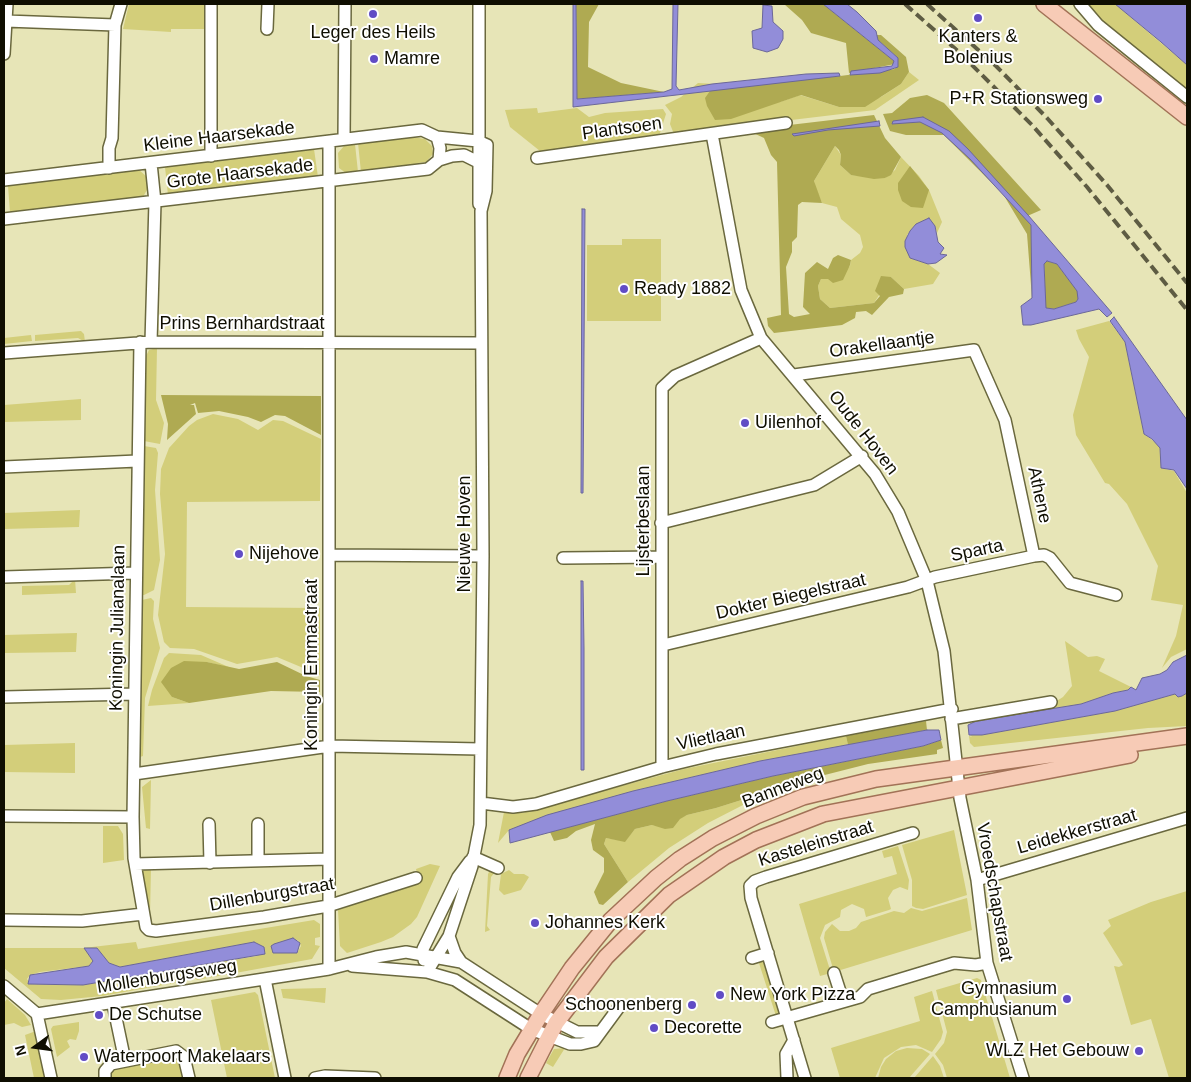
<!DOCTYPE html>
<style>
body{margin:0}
#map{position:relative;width:1191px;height:1082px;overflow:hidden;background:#e7e5b7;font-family:Arial,sans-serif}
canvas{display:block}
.frame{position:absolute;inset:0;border:5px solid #0f0e01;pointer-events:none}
.north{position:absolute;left:10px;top:1022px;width:50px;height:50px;-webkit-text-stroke:4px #fff;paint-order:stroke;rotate:256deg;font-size:14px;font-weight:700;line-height:20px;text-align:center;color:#0f0e01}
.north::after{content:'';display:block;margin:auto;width:18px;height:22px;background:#0f0e01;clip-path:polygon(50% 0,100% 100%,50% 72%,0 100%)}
</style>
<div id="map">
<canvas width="1191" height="1082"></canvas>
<div class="frame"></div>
<div class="north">N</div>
</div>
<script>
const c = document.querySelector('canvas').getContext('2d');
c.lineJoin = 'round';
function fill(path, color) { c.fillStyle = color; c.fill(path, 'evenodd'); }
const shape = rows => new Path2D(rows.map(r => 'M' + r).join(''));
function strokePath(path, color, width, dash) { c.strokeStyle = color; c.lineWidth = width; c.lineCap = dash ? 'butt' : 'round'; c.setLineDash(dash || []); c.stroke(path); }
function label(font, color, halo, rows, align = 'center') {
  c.font = font + ' Arial,sans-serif'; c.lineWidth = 4; c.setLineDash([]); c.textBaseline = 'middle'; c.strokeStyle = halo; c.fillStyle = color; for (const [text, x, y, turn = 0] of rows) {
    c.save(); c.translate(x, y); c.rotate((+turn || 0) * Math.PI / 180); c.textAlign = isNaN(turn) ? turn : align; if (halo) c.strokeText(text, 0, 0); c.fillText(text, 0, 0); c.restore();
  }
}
fill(shape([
 [129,4,205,4,205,29,171,29,171,32,123,29],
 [1071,4,1115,4,1187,65,1187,94],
 [909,72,919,80,875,110,674,134,670,124,672,114,665,105,681,97,698,83,715,84,780,102,800,95,839,107,881,97,901,84],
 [537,108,538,113,577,108,589,117,605,113,663,109,666,114,659,136,545,152,540,151,510,127,505,110],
 [412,137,425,139,432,146,433,154,426,162,418,163,418,165,361,172,358,143],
 [355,144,358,172,346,173,339,168,338,153,344,146],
 [835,146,841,155,840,165,851,175,885,178,895,170,901,157,919,176,929,190,942,222,937,233,935,226,916,224,907,235,910,258,928,264,940,273,933,284,904,289,891,277,874,303,830,308,820,299,818,286,821,279,828,279,850,266,851,260,860,253,863,247,860,235,841,219,837,207,822,203,815,187,814,181],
 [314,149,318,177,168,195,165,167,167,166],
 [138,169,147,177,148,188,143,197,10,212,8,186,10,184],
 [622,239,661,239,661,321,587,321,587,245,622,245],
 [1109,321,1125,342,1144,434,1156,443,1160,448,1161,468,1174,471,1187,493,1187,649,1171,657,1162,668,1176,636,1183,605,1151,600,1158,566,1127,504,1109,484,1105,483,1076,435,1073,415,1089,357,1079,339,1076,330],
 [81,331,84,334,85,342,78,338,35,341,35,335],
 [31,335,32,341,4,344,4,338],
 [157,348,156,400,164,423,160,444,144,441,146,356,149,350],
 [81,399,81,420,4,422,4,405],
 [213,414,238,419,258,430,273,420,283,421,321,439,320,501,187,502,186,607,320,608,320,675,277,657,237,664,194,649,170,648,164,642,158,615,165,554,160,494,161,469,169,448,189,426,197,420],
 [144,446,156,448,158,453,155,490,160,560,154,590,144,595,142,595],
 [80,510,79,527,4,529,4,513],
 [75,579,76,593,22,595,22,586,69,585],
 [151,598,154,601,153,619,160,648,145,698,143,756,140,757,142,600],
 [77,633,76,652,4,653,4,635],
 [1065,641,1088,657,1097,656,1105,659,1099,671,1131,687,1128,690,1113,693,1081,704,1056,709,1052,704,1063,697,1072,686],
 [169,653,201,655,231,668,207,662,172,697,189,703,148,706,152,690,164,658],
 [1187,693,1187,726,1148,728,974,747,970,743,969,736,972,737,970,735,982,735,1115,711,1175,694,1178,697,1182,696],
 [846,736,848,745,760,761,633,791,509,830,498,843,504,812,522,813,684,769],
 [75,743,75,773,4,772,4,745],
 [151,780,150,829,146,828,142,787],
 [805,780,743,805,708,823,669,848,628,882,604,844,606,838,625,841,635,829,652,825,660,826,687,815,716,808],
 [103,826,118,826,123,834,124,860,103,863],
 [954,830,967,895,923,909,916,908,912,906,912,880,902,845],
 [898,846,909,880,908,890,900,887,893,890,888,898,891,909,889,910,866,917,864,909,852,904,841,910,840,917,825,925,820,938,831,973,820,976,799,904,897,874,892,856,884,858,882,851],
 [430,864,440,866,417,917,411,924,393,937,381,942,347,953,340,946,338,910,419,882,416,869],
 [151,868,150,915,148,916,142,871],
 [491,868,495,872,491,877,487,926,490,930,485,932,488,874],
 [509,870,514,874,524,874,529,877,521,890,504,895,499,890,501,874],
 [1187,891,1187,1078,1169,1078,1151,1019,1131,1025,1114,966,1119,967,1123,965,1103,933,1111,926,1108,920,1151,902],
 [967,898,972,930,834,972,824,938,825,932,832,924,840,931,849,931,856,928,861,922,894,911,904,913,911,908,922,911],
 [314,920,320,924,320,937,315,938,315,945,320,946,312,959,197,980,194,977,186,981,102,996,61,1000,41,999,4,968,4,948,83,948,136,942,138,949],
 [298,940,301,946,297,953,273,953],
 [254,942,264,947,257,956,83,985,30,984,27,979,30,975,40,972,89,966,93,961,85,948,97,948,109,963,120,967],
 [764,958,781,1015,776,1016,758,960],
 [977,978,981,980,1010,1078,947,1078,943,1065,935,1054,944,1043,947,1032,936,990],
 [326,988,325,1003,283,998,281,989],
 [932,991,943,1032,941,1039,932,1052,916,1045,901,1047,884,1058,875,1078,840,1078,831,1048,920,1021,914,997],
 [255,992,258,995,275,1078,227,1078,211,1000],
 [7,999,25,1015,31,1025,22,1027,14,1023,4,1025,4,1003],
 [79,1022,79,1031,76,1040,70,1039,67,1041,70,1047,57,1057,51,1029,53,1026],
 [36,1031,45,1078,34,1078,25,1035],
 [565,1048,553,1067,546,1063,554,1049],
 [907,1048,922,1049,930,1054,909,1078,878,1078,881,1067,886,1059,896,1051],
 [172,1056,179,1060,184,1078,110,1078,114,1069],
 [933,1056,940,1066,944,1078,914,1078]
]), '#d3ce7a');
fill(shape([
 [576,4,599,4,589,22,588,67,621,83,664,92,577,99],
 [784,4,823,4,894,61,895,64,849,73,846,43,811,33,802,20],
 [876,35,881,35,906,57,909,72,901,84,865,107,839,107,801,95,731,119,715,120,707,106,705,98,715,84,840,76,895,69,898,58,878,40],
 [927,95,944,103,1041,210,1025,217,1031,225,1032,298,1027,234,1003,194,944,135,906,135,890,131,883,114,892,113,910,98],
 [874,115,885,138,901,157,891,175,885,178,874,179,851,175,840,165,841,155,839,150,835,146,814,181,822,203,802,202,798,205,797,237,792,242,792,252,786,267,789,314,794,317,810,314,803,307,805,273,817,262,828,269,833,258,838,255,851,260,850,265,843,280,833,283,828,279,821,279,818,286,820,299,830,308,874,303,880,296,875,291,881,276,891,277,904,289,903,294,889,297,872,315,866,311,856,312,855,318,842,325,774,333,768,326,767,318,781,315,777,162,771,155,764,138,747,130],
 [910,166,929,190,923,208,911,207,902,201,898,190,898,183],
 [1047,261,1057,264,1078,291,1078,299,1076,302,1054,309,1045,308,1044,264],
 [161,395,321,396,321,435,285,416,275,415,261,422,248,417,219,411,198,413,195,403,190,405,194,405,196,414,167,440,168,424],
 [184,661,207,662,239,669,277,662,306,676,320,680,320,692,271,691,189,703,172,697,161,682,171,668],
 [926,721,927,730,848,745,846,736],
 [941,740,943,748,937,750,937,754,868,764,805,780,716,808,687,815,680,819,673,828,665,829,652,825,635,829,625,842,606,838,604,844,628,882,603,905,599,904,594,892,604,872,604,858,593,850,591,840,595,824,576,831,567,838,554,841,550,832,667,801,773,776,923,746]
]), '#afaa52');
const water = shape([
 [573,4,576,4,577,99,664,92,672,89,673,4,678,4,676,86,679,90,712,84,806,74,839,73,840,76,573,107,573,4],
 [823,4,847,4,857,12,876,31,878,40,898,58,898,67,880,73,850,75,851,71,892,66,894,61,823,4],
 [1115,4,1187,4,1187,65,1161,42,1115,4],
 [763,5,772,6,773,22,783,31,783,39,778,48,767,52,753,48,752,31,762,28,763,5],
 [923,117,949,131,968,149,1028,215,1112,313,1107,317,1099,309,1031,325,1023,325,1021,306,1032,298,1031,225,970,159,942,133,920,122,892,124,893,121,923,117],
 [1047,261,1057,264,1077,291,1078,299,1076,302,1054,309,1046,308,1044,264,1047,261],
 [879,121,880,126,828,130,794,136,792,134,879,121],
 [582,209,585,209,583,493,581,493,582,209],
 [929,218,935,226,938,242,944,248,940,254,947,255,936,263,928,264,910,258,905,247,905,241,910,231,916,224,929,218],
 [1114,317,1187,420,1187,489,1174,470,1161,468,1160,448,1152,439,1144,434,1125,342,1110,321,1114,317],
 [581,581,583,581,584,648,584,770,581,770,581,581],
 [1187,655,1187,693,1182,696,1178,697,1175,694,1115,711,982,735,969,735,968,725,976,721,1081,704,1113,693,1128,690,1131,687,1136,690,1142,678,1160,674,1167,670,1173,662,1187,655],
 [927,730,939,730,941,740,923,746,773,776,667,801,510,843,509,830,547,815,633,791,760,761,927,730],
 [293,938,300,943,297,953,273,953,271,946,274,944,293,938],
 [254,942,264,947,265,954,83,985,28,984,30,975,89,966,93,961,84,948,97,948,109,963,120,967,254,942]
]);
fill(water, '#928dd9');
strokePath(water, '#6b6798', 1);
const minor = shape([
 [1080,4,1098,25,1187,97],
 [6,21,115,25],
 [267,29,268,4],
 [4,54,7,4],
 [712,134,741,290,761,338,875,474,898,512,927,581,944,651,960,798,977,880,987,963,1023,1078],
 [437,137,440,148,439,160],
 [344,139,345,4],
 [329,142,329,969],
 [211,156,211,4],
 [537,158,786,123],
 [151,163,155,202,151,342],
 [109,168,109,148,112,138,115,25,121,4],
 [4,180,422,130,437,137,478,141,487,145,486,191,481,211,483,556,480,825,472,866,449,936,427,972],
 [479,204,479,4],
 [4,219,428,169,439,160,452,156,464,155,478,162],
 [140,342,133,817,134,858,146,927,149,930,156,931,264,917,328,906,416,878],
 [4,353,151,342,481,343],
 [794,375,974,350,1005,420,1034,556,1044,555,1050,558,1070,583,1116,595],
 [4,467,137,461],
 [661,523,814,485,862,456],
 [330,555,483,556],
 [563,558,661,557],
 [4,577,135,573],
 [663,645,908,587,935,577,1034,556],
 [4,697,134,694],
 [951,719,1051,702],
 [662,767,662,388,675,376,761,338],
 [134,774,330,746,480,749],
 [481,803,513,807,536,804,662,767,716,754,952,709],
 [4,816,133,817],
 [209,824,210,863],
 [473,857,498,868],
 [258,859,258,824],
 [135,864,328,859],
 [977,880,1187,818],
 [4,920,82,921,143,914],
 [449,936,455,953,461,962,541,1014,577,1032,600,1032],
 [752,958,768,953],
 [424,960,423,949,458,877,470,861],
 [352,966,427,972,455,980,531,1029,570,1044,581,1044,594,1041,619,1007],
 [834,973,843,1001],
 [265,979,285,1078],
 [4,986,37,1014,329,969,376,957,406,952,461,962],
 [113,1004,125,1061],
 [37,1014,51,1078],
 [772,1022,860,997,868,989,954,963,976,965,987,963],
 [105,1078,105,1071,111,1064,176,1051,184,1057,189,1078],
 [315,1078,325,1076,375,1078],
 [787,1078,786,1054,794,1040],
 [805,1078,751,898,750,886,755,881,766,877,913,833]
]);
const major = shape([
 [1044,4,1187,117],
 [507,1078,517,1054,541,1014,572,968,611,920,656,878,680,859,713,838,756,816,803,797,876,779,1187,736],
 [528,1078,556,1023,606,957,669,895,724,857,756,840,823,814,1130,755]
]);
strokePath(minor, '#6a683e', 14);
strokePath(major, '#a27257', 18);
strokePath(minor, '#fff', 11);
strokePath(major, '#f7cbb6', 15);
strokePath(shape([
 [905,4,960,53,1032,125,1087,187,1187,310],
 [927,4,996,66,1047,118,1107,185,1187,283]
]), '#5e5c43', 4, [10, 5]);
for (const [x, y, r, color] of [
 [373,14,5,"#614cc5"],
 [978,18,5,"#614cc5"],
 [374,59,5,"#614cc5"],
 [1098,99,5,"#614cc5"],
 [624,289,5,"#614cc5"],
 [745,423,5,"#614cc5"],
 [239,554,5,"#614cc5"],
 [535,923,5,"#614cc5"],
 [720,995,5,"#614cc5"],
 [1067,999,5,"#614cc5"],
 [692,1005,5,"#614cc5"],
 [99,1015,5,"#614cc5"],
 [654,1028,5,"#614cc5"],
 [1139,1051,5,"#614cc5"],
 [84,1057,5,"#614cc5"]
]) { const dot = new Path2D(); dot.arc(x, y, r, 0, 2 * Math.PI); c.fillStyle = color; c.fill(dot); strokePath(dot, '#fff', 2); }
label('18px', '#0f0e01', '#fff', [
 ["Leger des Heils",373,33,"center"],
 ["Kanters &",978,37,"center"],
 ["Bolenius",978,58,"center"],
 ["Mamre",384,59],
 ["P+R Stationsweg",1088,99,"right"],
 ["Ready 1882",634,289],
 ["Uilenhof",755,423],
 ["Nijehove",249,554],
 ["Johannes Kerk",545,923],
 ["Gymnasium",1057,989,"right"],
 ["Camphusianum",1057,1010,"right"],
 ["New York Pizza",730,995],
 ["Schoonenberg",682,1005,"right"],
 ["De Schutse",109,1015],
 ["Decorette",664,1028],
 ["WLZ Het Gebouw",1129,1051,"right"],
 ["Waterpoort Makelaars",94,1057]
], 'left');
label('18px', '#0f0e01', '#fff', [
 ["Plantsoen",622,129,-8],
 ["Kleine Haarsekade",219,137,-7],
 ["Grote Haarsekade",240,174,-7],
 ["Prins Bernhardstraat",242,324],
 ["Orakellaantje",882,345,-8],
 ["Oude Hoven",863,433,52],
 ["Athene",1039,495,78],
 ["Lijsterbeslaan",644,521,-90],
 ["Nieuwe Hoven",465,534,-90],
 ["Sparta",977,551,-12],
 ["Dokter Biegelstraat",791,597,-13],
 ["Koningin Julianalaan",118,628,-89],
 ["Koningin Emmastraat",312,665,-90],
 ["Vlietlaan",711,738,-12],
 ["Banneweg",783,788,-21],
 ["Leidekkerstraat",1077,832,-16],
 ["Kasteleinstraat",816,844,-17],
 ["Vroedschapstraat",994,892,80],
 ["Dillenburgstraat",272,895,-10],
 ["Mollenburgseweg",167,977,-9]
]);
</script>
